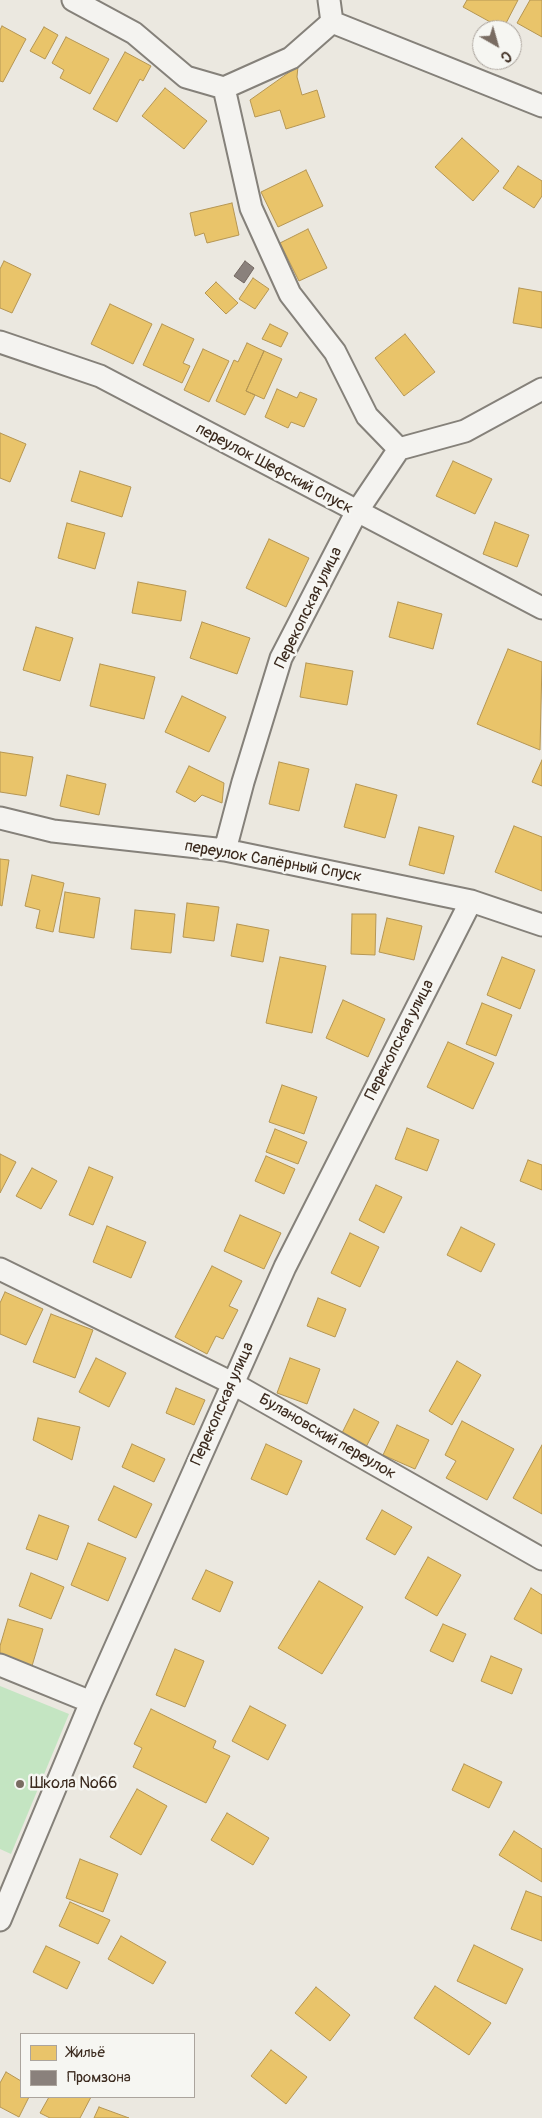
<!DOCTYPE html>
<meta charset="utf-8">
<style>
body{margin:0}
#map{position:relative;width:542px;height:2118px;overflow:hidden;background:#ebe8e0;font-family:Pangolin,sans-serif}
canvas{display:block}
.legend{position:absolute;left:20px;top:2033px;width:175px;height:65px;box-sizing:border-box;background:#f6f6f2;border:1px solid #aba49d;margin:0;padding:6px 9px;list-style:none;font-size:15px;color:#3b2a1e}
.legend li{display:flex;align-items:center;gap:10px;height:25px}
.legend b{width:25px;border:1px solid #aba49d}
.north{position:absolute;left:472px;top:20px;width:50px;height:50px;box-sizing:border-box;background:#f6f6f2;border:1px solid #aba49d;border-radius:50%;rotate:142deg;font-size:14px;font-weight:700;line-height:20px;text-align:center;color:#3b2a1e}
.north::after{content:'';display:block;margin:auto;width:18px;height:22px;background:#796c62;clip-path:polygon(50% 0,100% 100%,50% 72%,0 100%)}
</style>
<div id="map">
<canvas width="542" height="2118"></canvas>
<ul class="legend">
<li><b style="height:14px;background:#e9c46a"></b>Жильё</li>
<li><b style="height:14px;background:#8a817c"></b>Промзона</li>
</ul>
<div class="north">С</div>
</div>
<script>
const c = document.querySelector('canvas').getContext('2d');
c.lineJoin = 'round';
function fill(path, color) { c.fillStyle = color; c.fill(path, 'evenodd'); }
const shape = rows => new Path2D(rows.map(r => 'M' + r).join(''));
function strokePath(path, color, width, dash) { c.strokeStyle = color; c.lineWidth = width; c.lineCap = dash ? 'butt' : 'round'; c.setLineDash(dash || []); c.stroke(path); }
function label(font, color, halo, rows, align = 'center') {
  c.font = font + ' Pangolin,sans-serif'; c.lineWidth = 5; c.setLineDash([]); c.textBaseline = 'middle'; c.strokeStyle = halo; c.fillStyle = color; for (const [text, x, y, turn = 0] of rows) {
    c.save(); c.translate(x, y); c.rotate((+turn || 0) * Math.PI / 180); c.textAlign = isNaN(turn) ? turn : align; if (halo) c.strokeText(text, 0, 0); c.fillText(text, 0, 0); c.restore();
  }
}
fill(shape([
 [0,1686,69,1714,11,1854,0,1849]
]), '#c4e5c2');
const homes = shape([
 [467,0,518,0,503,29,463,7,467,0],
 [530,0,542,0,542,37,517,23,530,0],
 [2,26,26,39,3,82,0,81,0,30,2,26],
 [44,27,58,35,45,59,30,51,44,27],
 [66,37,109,59,90,94,60,78,64,70,52,63,66,37],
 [125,52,151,66,143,81,140,79,117,122,93,109,125,52],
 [298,66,297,77,302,95,317,90,325,117,286,129,280,110,255,117,250,100,298,66],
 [165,88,207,121,184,149,142,116,165,88],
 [462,138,499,171,473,201,435,167,462,138],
 [518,166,542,181,542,196,534,208,503,188,518,166],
 [306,170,323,206,278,227,261,192,306,170],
 [232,203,239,235,207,243,204,233,195,236,190,213,232,203],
 [308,229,327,268,299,281,280,243,308,229],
 [4,261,31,274,12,313,0,308,0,269,4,261],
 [253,278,269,289,255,309,239,299,253,278],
 [216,282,238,303,226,314,205,293,216,282],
 [519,288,542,292,542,328,513,323,519,288],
 [110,304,152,324,133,364,91,344,110,304],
 [162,324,194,339,183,363,190,366,182,383,143,365,162,324],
 [270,324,288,333,281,347,262,339,270,324],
 [405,334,435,372,404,396,375,358,405,334],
 [247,343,264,351,246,391,255,395,245,415,216,401,234,360,238,362,247,343],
 [203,349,229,361,209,402,184,390,203,349],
 [264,351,282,359,264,399,246,391,264,351],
 [277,389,297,398,300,392,317,399,304,427,291,422,288,428,265,417,277,389],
 [0,433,26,444,10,482,0,478,0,433],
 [453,461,492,479,475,514,436,496,453,461],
 [80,471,131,487,122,517,71,501,80,471],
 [495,522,529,535,517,567,483,554,495,522],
 [67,523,105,533,95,569,58,558,67,523],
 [269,539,309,558,286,607,246,588,269,539],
 [138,582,186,591,181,621,132,613,138,582],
 [398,602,442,614,433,649,389,637,398,602],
 [202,622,250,638,237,674,190,658,202,622],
 [36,627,73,638,60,681,23,670,36,627],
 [508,649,542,662,540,750,477,724,508,649],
 [306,663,353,671,347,705,300,697,306,663],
 [100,664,155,677,144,719,90,706,100,664],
 [182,696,226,717,209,752,165,732,182,696],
 [0,752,33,757,26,796,0,792,0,752],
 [542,760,542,786,532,782,542,760],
 [279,762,309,769,299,811,269,804,279,762],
 [189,766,224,783,222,803,202,795,195,802,176,792,189,766],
 [67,775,106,784,99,815,60,806,67,775],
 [356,784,397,795,385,838,344,827,356,784],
 [514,826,542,837,542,891,495,872,514,826],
 [419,827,454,836,444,874,409,865,419,827],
 [0,859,9,860,2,906,0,905,0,859],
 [32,875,64,883,53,932,36,928,40,910,25,906,32,875],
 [65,892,100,898,94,938,59,932,65,892],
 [187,903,219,907,214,941,183,937,187,903],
 [135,910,175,914,171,953,131,949,135,910],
 [352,914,376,914,375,955,351,954,352,914],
 [387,918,422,926,414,960,379,952,387,918],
 [237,924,269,930,263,962,231,956,237,924],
 [280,957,326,966,312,1033,266,1023,280,957],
 [502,957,535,970,520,1009,487,995,502,957],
 [343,1000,385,1019,368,1057,326,1038,343,1000],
 [482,1003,512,1015,496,1056,466,1044,482,1003],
 [448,1042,494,1063,473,1109,427,1087,448,1042],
 [282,1085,317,1097,304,1134,269,1122,282,1085],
 [407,1128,439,1140,427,1171,395,1159,407,1128],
 [275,1129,307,1142,298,1164,266,1152,275,1129],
 [0,1154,16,1162,0,1193,0,1154],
 [266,1156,295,1169,284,1194,255,1181,266,1156],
 [528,1160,542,1165,542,1190,520,1181,528,1160],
 [89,1167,113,1177,93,1225,69,1215,89,1167],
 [32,1168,57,1181,41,1209,16,1196,32,1168],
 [376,1185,402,1197,384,1233,359,1220,376,1185],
 [240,1215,281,1233,264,1269,224,1251,240,1215],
 [107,1226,146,1242,131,1278,93,1262,107,1226],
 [461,1227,495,1244,481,1272,447,1255,461,1227],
 [350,1233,379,1247,360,1287,331,1273,350,1233],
 [212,1266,242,1281,229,1306,238,1310,223,1339,216,1336,207,1354,175,1337,212,1266],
 [5,1292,43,1309,26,1345,0,1334,0,1303,5,1292],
 [318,1298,346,1309,335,1337,307,1326,318,1298],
 [51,1314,93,1330,75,1378,33,1362,51,1314],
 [96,1358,126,1373,109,1407,79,1392,96,1358],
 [290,1358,320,1369,307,1404,277,1393,290,1358],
 [457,1361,481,1375,452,1425,429,1411,457,1361],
 [176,1388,205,1400,194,1425,166,1413,176,1388],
 [354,1409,379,1422,366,1447,341,1435,354,1409],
 [38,1418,80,1427,72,1460,33,1440,38,1418],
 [462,1421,514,1449,487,1500,446,1478,456,1461,445,1455,462,1421],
 [397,1425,429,1440,415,1469,383,1455,397,1425],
 [132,1444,165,1459,154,1482,122,1467,132,1444],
 [266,1444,302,1461,287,1495,251,1479,266,1444],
 [542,1445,542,1514,513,1498,542,1445],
 [114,1486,152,1504,136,1538,98,1520,114,1486],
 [382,1510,412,1527,395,1555,366,1539,382,1510],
 [39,1515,69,1526,57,1560,26,1549,39,1515],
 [88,1543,126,1558,108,1601,71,1585,88,1543],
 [428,1557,461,1575,437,1616,405,1598,428,1557],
 [206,1570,233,1582,220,1612,192,1599,206,1570],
 [31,1573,64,1587,51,1619,19,1606,31,1573],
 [319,1581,363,1607,322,1674,278,1648,319,1581],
 [531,1588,542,1595,542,1634,514,1619,531,1588],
 [8,1619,43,1629,32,1666,0,1656,0,1646,8,1619],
 [443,1624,466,1634,453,1662,430,1651,443,1624],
 [175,1649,204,1661,185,1707,156,1695,175,1649],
 [491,1656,522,1669,512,1694,481,1681,491,1656],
 [250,1706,286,1725,268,1760,232,1741,250,1706],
 [151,1709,216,1741,213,1748,230,1756,206,1803,133,1767,142,1748,134,1744,151,1709],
 [464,1764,502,1782,489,1808,452,1790,464,1764],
 [137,1789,167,1806,141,1855,110,1837,137,1789],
 [227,1813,269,1838,253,1865,211,1840,227,1813],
 [514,1831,542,1849,542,1882,499,1855,514,1831],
 [80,1859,118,1874,103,1912,66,1898,80,1859],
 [526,1891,542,1897,542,1941,511,1929,526,1891],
 [70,1902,110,1920,98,1944,59,1926,70,1902],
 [121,1936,166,1962,153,1984,108,1959,121,1936],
 [474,1945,523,1969,506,2004,457,1981,474,1945],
 [46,1946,80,1962,67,1989,33,1972,46,1946],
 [435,1986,491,2023,469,2055,414,2018,435,1986],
 [316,1987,350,2015,330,2041,295,2013,316,1987],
 [271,2050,307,2077,286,2104,251,2076,271,2050],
 [6,2072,21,2081,21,2097,29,2097,19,2117,0,2107,0,2083,6,2072],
 [49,2097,91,2097,80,2118,50,2118,40,2113,49,2097],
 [99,2107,129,2118,94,2118,99,2107]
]);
fill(homes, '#e9c46a');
strokePath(homes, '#b59653', 1);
const industry = shape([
 [245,261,254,268,244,283,234,276,245,261]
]);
fill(industry, '#8a817c');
strokePath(industry, '#726760', 1);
const minor = shape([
 [73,0,134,33,186,77,224,88,291,58,332,22],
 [329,0,332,22,542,106],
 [224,88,251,208,290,294,335,352,367,416,399,449],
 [0,342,100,376,542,608],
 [0,818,53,831,225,850,471,901,542,925],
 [225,850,243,782,281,658,356,513,399,449,465,431,542,389],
 [0,1269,232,1383,542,1559],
 [0,1665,91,1702],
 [0,1920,91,1702,285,1267,471,901]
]);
strokePath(minor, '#85817a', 25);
strokePath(minor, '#f4f3f0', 21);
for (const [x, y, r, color] of [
 [20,1784,5,"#796c62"]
]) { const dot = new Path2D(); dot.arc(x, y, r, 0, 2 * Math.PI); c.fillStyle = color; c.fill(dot); strokePath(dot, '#f6f6f2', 2); }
label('16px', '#3b2a1e', '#f6f6f2', [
 ["переулок Шефский Спуск",274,469,28],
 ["Перекопская улица",309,608,-64],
 ["переулок Сапёрный Спуск",273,862,10],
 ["Перекопская улица",400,1040,-63],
 ["Перекопская улица",223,1404,-66],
 ["Булановский переулок",327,1437,30]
]);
label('16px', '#3b2a1e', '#f6f6f2', [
 ["Школа №66",30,1784]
], 'left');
</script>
